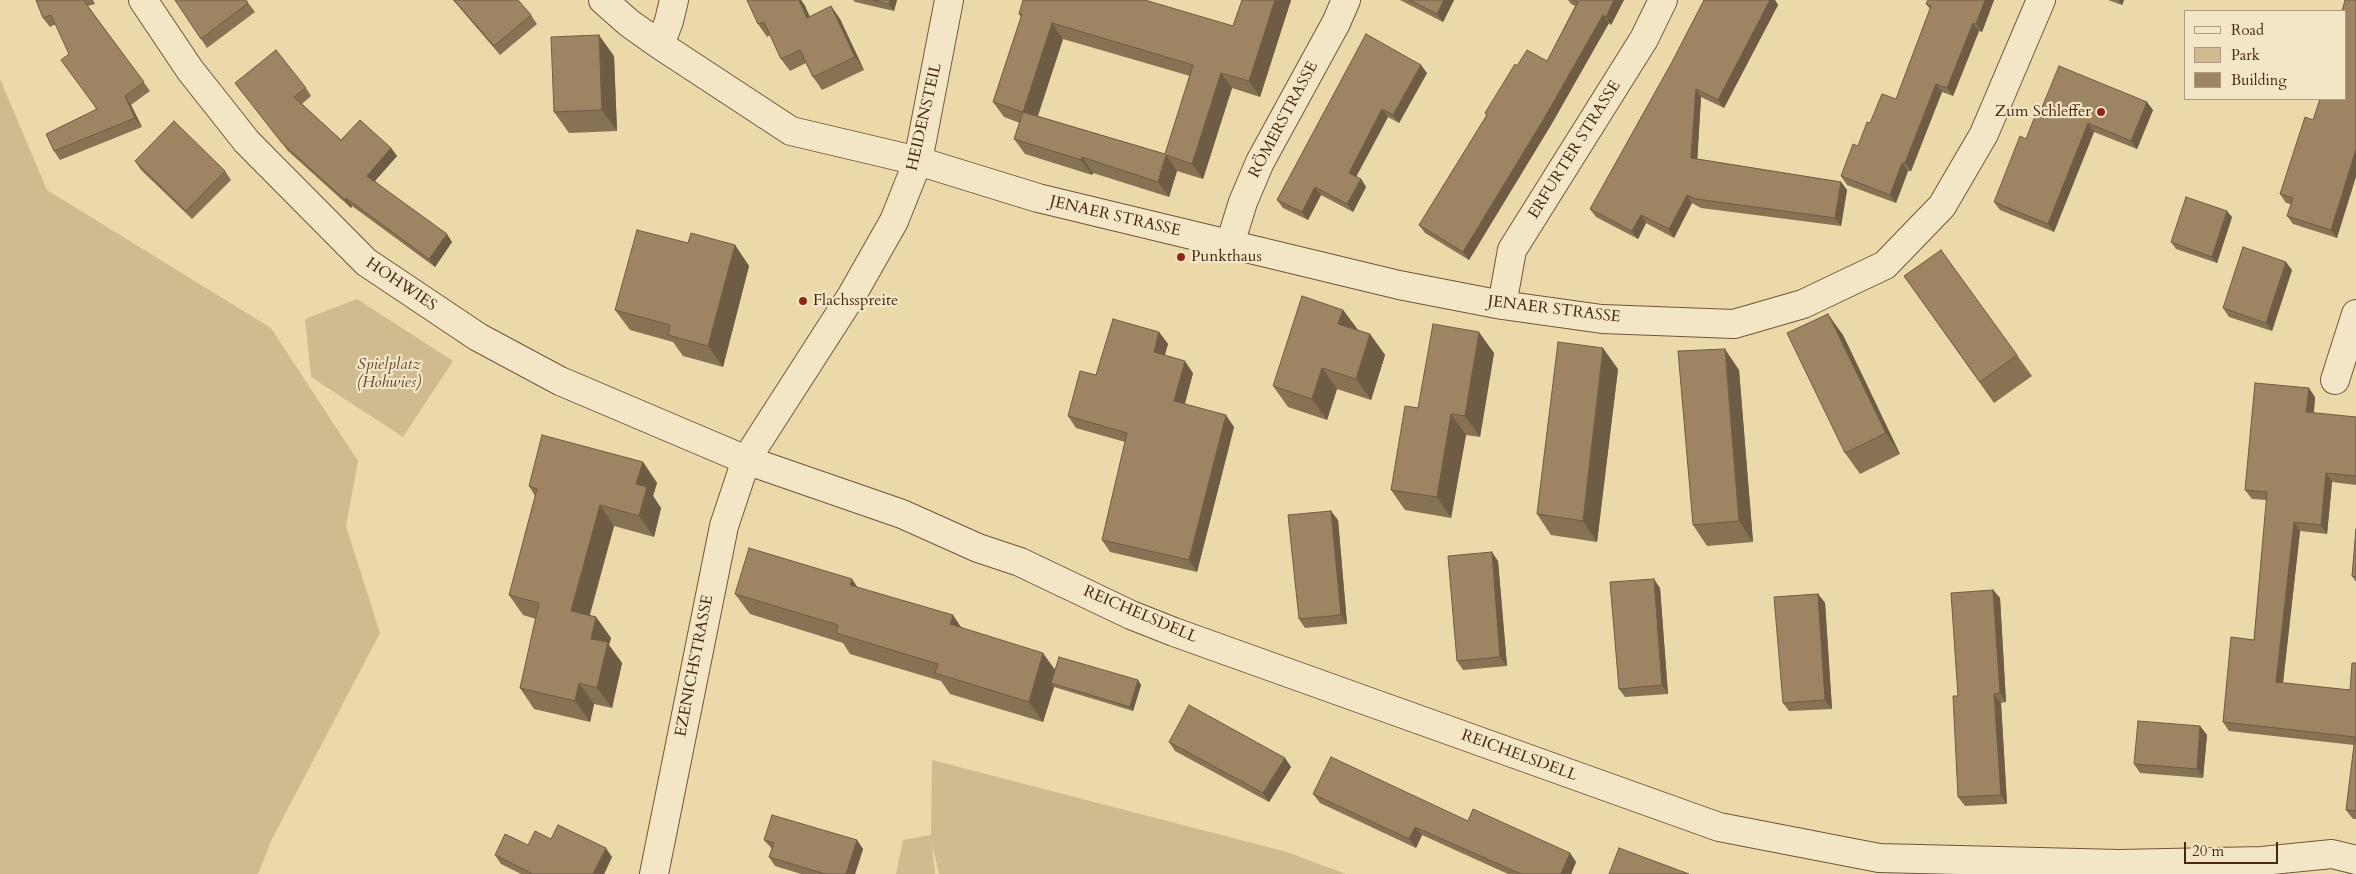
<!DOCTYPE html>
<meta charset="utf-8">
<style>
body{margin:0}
#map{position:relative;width:2356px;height:874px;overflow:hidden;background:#ecd9a9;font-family:Cardo,serif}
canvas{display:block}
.legend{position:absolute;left:2184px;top:10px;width:162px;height:90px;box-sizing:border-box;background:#f3e6c7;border:1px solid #af9a80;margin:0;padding:6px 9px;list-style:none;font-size:15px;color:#482815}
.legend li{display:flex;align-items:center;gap:10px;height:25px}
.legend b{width:25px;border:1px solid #af9a80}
.scale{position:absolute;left:2184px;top:842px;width:94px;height:22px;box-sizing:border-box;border:2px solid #482815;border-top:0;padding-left:6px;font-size:15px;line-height:18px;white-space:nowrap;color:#482815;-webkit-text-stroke:4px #f3e6c7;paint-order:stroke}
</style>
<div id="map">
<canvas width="2356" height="874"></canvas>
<ul class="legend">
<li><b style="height:6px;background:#f3e6c7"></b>Road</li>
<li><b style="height:14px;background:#d0bb90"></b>Park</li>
<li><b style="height:14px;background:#9d8462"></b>Building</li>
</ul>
<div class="scale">20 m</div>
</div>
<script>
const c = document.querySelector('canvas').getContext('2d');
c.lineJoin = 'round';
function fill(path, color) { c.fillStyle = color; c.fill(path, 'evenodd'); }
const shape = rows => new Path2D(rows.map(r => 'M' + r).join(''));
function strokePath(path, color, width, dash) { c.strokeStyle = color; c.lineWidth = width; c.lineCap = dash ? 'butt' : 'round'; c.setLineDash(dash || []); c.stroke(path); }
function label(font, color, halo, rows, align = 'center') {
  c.font = font + ' Cardo,serif'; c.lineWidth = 4.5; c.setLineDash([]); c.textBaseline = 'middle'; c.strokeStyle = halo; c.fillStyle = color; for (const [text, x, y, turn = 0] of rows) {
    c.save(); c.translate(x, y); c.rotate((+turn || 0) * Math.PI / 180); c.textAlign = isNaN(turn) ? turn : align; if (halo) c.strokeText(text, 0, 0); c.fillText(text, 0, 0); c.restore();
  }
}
fill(shape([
 [0,79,47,190,271,328,358,461,346,526,380,633,272,839,258,874,0,874],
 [357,299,453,361,403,437,311,377,305,319],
 [932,760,1287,852,1346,874,939,874,932,843,935,874,896,874,903,840,931,835]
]), '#d0bb90');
const minor = shape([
 [143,0,190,70,247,142,366,262,478,337,560,381,746,460,902,514,978,548,1020,562,1131,615,1174,632,1719,827,1879,858,2119,864,2262,861,2332,854,2356,860],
 [603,0,629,23,660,45,791,131,918,161,1038,198,1399,285,1502,305,1602,319,1734,324,1803,304,1885,265,1942,206,1984,134,2041,0],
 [660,45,669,21,674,0],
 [1230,244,1243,202,1260,162,1336,23,1346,0],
 [1502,305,1512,250,1644,39,1663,0],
 [2335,380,2356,314],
 [654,874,724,526,746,460,852,295,894,221,918,161,949,0]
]);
strokePath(minor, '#71543a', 30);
strokePath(minor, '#f3e6c7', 28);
fill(shape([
 [36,0,93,0,95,4,88,6,150,91,131,105,142,127,60,160,54,151,96,109,69,54,56,24,50,27,43,18],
 [175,0,246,0,255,12,207,48],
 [453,0,518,0,531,15,537,24,500,55],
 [747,0,801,0,805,6,810,17,831,6,840,19,864,70,822,90,813,77,806,63,790,71,781,59,770,35,767,37,758,24],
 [853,0,897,0,894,11,855,2],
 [1242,0,1291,0,1260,97,1232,88,1203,179,1177,171,1169,197,1093,173,1092,175,1025,154,1014,139,1020,123,1004,117,993,102,1021,17,1019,14,1233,26],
 [1063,39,1190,76,1165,154,1038,116],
 [1400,0,1454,0,1443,22],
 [1568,0,1624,0,1611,25,1609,23,1551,125,1469,260,1425,233,1419,225,1486,116,1485,113,1517,66,1547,61,1575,6,1571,4],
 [1704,0,1775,0,1778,5,1724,108,1701,97,1697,159,1841,182,1847,190,1841,226,1701,208,1692,203,1674,238,1646,223,1638,239,1596,217,1590,209,1672,62],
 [1928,0,1994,0,1982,32,1979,31,1953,96,1942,92,1911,171,1908,171,1896,203,1847,185,1841,176,1870,123,1896,99,1930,9,1926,4],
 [2108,0,2124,0,2122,5],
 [1366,34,1427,73,1399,123,1388,117,1356,176,1361,179,1366,187,1353,212,1321,195,1308,220,1283,208,1277,200],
 [614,56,617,131,569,133,554,112],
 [235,83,306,88,311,96,302,104,341,140,391,148,397,156,375,181,452,242,435,267,352,206,351,208,288,151],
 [2345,99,2337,238,2293,224,2287,216,2291,204,2286,203,2280,194,2313,120],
 [2153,110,2137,149,2094,132,2054,232,2000,210,1994,202,2026,139,2038,117],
 [135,161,225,171,231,180,192,219,141,170],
 [2232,217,2217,263,2176,249,2171,242],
 [688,243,735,245,749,266,723,367,683,356,673,342,630,330,615,310],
 [2292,270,2272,331,2229,317,2223,308],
 [1904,276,2017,355,2032,376,1994,403],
 [1343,310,1358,330,1370,334,1385,355,1371,400,1337,389,1327,420,1288,407,1273,386],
 [1159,332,1168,344,1165,355,1193,373,1185,404,1234,427,1197,572,1110,552,1102,540,1125,442,1076,428,1068,416,1096,375],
 [1843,335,1900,454,1860,474,1845,453],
 [1494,353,1480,437,1466,435,1451,518,1405,510,1391,490,1418,408],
 [1618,369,1597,542,1551,535,1537,514],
 [1739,370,1753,542,1707,546,1693,525],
 [2315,397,2314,413,2356,417,2356,485,2332,482,2327,534,2300,531,2283,683,2350,690,2356,663,2356,819,2353,819,2346,810,2354,745,2229,731,2223,722,2254,640,2267,500,2252,499,2245,490],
 [643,462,657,483,653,496,661,508,654,537,614,526,590,615,596,617,611,638,609,645,622,663,612,708,594,704,590,722,534,709,520,688,536,619,523,615,509,595,535,496,529,486],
 [1338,520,1347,624,1305,628,1299,619],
 [2356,529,2356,582,2352,576],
 [1498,561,1507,666,1463,670,1457,661],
 [857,587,961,628,1055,669,1138,680,1141,685,1133,711,1054,687,1043,722,950,694,941,681,850,654,843,643,750,614,735,594],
 [1660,588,1668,694,1625,697,1619,689],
 [1993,590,2000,598,2006,702,2001,703,2007,804,1965,806,1958,797,1958,696],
 [1818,594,1825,603,1832,709,1789,711,1783,703],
 [2200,726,2207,735,2203,778,2140,773,2134,764],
 [1169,742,1285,758,1291,767,1269,802,1175,751],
 [1313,794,1468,821,1570,853,1576,862,1571,874,1508,874,1422,835,1416,848,1320,803],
 [551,839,612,857,604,874,521,874,501,864,495,855,528,845],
 [764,840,857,840,863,849,855,874,801,874,775,866,769,857,772,849]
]), '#877254');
fill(shape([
 [799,0,801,0,805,6,816,31,807,18],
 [890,0,897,0,894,11,889,4],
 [1275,0,1291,0,1260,97,1249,81],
 [1444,0,1454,0,1443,22,1437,14],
 [1614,0,1624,0,1611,25,1606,17],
 [1770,0,1775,0,1778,5,1724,108,1718,100],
 [1985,0,1994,0,1982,32,1976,24],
 [2119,0,2124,0,2122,5],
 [831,6,840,19,864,70,855,57],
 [1603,15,1609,23,1551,125,1469,260,1463,252],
 [1052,23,1063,39,1034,127,1023,112],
 [1973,23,1979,31,1953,96,1947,88],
 [599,35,614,56,617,131,602,110],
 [1421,65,1427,73,1399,123,1393,115],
 [1221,73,1232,88,1203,179,1192,164],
 [1936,84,1942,92,1911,171,1905,163],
 [1696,89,1701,97,1697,166,1691,158],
 [125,96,131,105,142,127,135,118],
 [2147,102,2153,110,2137,149,2131,141],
 [1382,109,1388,117,1354,181,1349,173],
 [2088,123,2094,132,2054,232,2048,224],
 [391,148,397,156,372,184,367,176],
 [2356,149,2356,177,2337,238,2331,230],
 [1166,155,1177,171,1169,197,1158,182],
 [1082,157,1093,173,1092,175,1081,160],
 [1902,163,1908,171,1896,203,1890,195],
 [1361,179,1366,187,1353,212,1347,204],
 [1841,182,1847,190,1841,226,1835,218],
 [1315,187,1321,195,1308,220,1302,212],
 [1687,195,1692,203,1674,238,1669,229],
 [346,198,352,206,351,208,345,200],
 [2227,211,2232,217,2217,263,2212,257],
 [1641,215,1646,223,1638,239,1632,231],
 [447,234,452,242,435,267,429,259],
 [735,245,749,266,723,367,708,346],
 [2286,262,2292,270,2272,331,2266,323],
 [1343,310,1358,330,1338,324],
 [1828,314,1843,335,1900,454,1886,433],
 [1159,332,1168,344,1162,364,1154,352],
 [1479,332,1494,353,1480,437,1465,416],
 [1370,334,1385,355,1371,400,1356,379],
 [1603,348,1618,369,1597,542,1583,521],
 [1725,349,1739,370,1753,542,1739,521],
 [1185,361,1193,373,1182,413,1174,401],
 [1322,368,1337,389,1327,420,1312,399],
 [2309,388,2315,397,2313,421,2306,412],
 [1451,414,1466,435,1451,518,1437,497],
 [1226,415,1234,427,1197,572,1189,560],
 [643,462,657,483,653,496,661,508,654,537,639,516,636,484],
 [2326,473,2332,482,2327,534,2321,525],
 [600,505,614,526,585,631,571,611],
 [1331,511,1338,520,1347,624,1341,615],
 [2294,522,2300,531,2282,691,2276,682],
 [1492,552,1498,561,1507,666,1500,657],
 [852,579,866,600,850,585],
 [1654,579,1660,588,1668,694,1662,685],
 [1993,590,2000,598,2006,702,2000,693],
 [1818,594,1825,603,1832,709,1825,700],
 [953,615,967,636,950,624],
 [596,617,611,638,609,645,622,663,612,708,597,688,591,639],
 [1043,653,1058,674,1051,683,1054,687,1043,722,1029,702],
 [1138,680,1141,685,1133,711,1130,707],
 [579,683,594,704,590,722,575,701],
 [1994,694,2001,703,2007,804,2001,795],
 [2200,726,2207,735,2203,778,2197,769],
 [1285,758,1291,767,1269,802,1263,793],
 [1415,827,1422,835,1416,848,1409,839],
 [857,840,863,849,855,874,846,874],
 [606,848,612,857,604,874,593,874],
 [1570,853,1576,862,1571,874,1561,874]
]), '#6e5c45');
const building = shape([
 [36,0,83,0,144,82,125,96,135,118,54,151,46,134,97,109,61,60,69,54,51,15,43,18,36,0],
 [175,0,246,0,248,3,201,39,175,0],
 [454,0,518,0,531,15,494,46,454,0],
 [747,0,793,0,794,1,794,0,799,0,807,18,831,6,855,57,813,77,800,50,781,59,764,22,758,24,747,0],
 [873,0,890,0,889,4,873,0],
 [1023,0,1145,0,1233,26,1242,0,1275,0,1249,81,1221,73,1192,164,1166,155,1158,182,1082,157,1081,160,1014,139,1023,112,993,102,1022,14,1019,14,1023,0],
 [1052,23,1193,65,1165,154,1023,112,1052,23],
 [1410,0,1444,0,1437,14,1410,0],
 [1574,0,1614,0,1606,17,1603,15,1545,117,1463,252,1419,225,1487,115,1485,113,1515,64,1517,66,1527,50,1547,61,1578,2,1574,0],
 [1704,0,1770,0,1718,100,1696,89,1691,158,1841,182,1835,218,1696,199,1687,195,1669,229,1641,215,1632,231,1590,209,1672,62,1704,0],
 [1928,0,1985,0,1976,24,1973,23,1947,88,1936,84,1905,163,1902,163,1890,195,1841,176,1853,144,1858,146,1867,122,1870,123,1882,94,1896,99,1931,6,1926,4,1928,0],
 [2345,0,2356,0,2356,149,2331,230,2287,216,2293,198,2280,194,2305,117,2313,120,2320,99,2345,99,2345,11,2342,11,2345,0],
 [1366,34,1421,65,1393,115,1382,109,1349,173,1361,179,1347,204,1315,187,1302,212,1277,200,1366,34],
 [599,35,602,110,554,112,551,37,599,35],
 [276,50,306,88,294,97,341,140,360,120,391,148,367,176,447,234,429,259,346,198,345,200,282,143,235,83,276,50],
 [2059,66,2147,102,2131,141,2088,123,2048,224,1994,202,2020,136,2026,139,2035,116,2038,117,2059,66],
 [174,121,225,171,186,211,135,161,174,121],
 [2186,197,2227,211,2212,257,2171,242,2186,197],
 [637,230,688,243,691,233,735,245,708,346,668,335,670,325,615,310,637,230],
 [2243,247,2286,262,2266,323,2223,308,2243,247],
 [1941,250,2017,355,1980,382,1904,276,1941,250],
 [1302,296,1343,310,1338,324,1370,334,1356,379,1322,368,1312,399,1273,386,1302,296],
 [1828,314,1886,433,1845,453,1787,333,1828,314],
 [1113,319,1159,332,1154,352,1185,361,1174,401,1226,415,1189,560,1102,540,1127,433,1068,416,1080,371,1096,375,1113,319],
 [1433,324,1479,332,1465,416,1451,414,1437,497,1391,490,1405,406,1418,408,1433,324],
 [1558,342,1603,348,1583,521,1537,514,1558,342],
 [1725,349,1739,521,1693,525,1678,351,1725,349],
 [2255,383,2309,388,2306,412,2356,417,2356,476,2326,473,2321,525,2294,522,2276,682,2350,690,2352,663,2356,663,2356,811,2346,810,2355,737,2223,722,2231,637,2254,640,2267,492,2245,490,2255,383],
 [542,435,643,462,636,484,647,487,639,516,600,505,571,611,596,617,591,639,608,642,597,688,579,683,575,701,520,688,539,603,509,595,537,489,529,486,542,435],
 [1331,511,1341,615,1299,619,1288,515,1331,511],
 [2356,529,2356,577,2352,576,2356,529],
 [749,548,852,579,850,585,953,615,950,624,1043,653,1029,702,935,673,938,664,836,633,838,625,735,594,749,548],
 [1492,552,1500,657,1457,661,1448,556,1492,552],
 [1654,579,1662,685,1619,689,1610,582,1654,579],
 [1993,590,2000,693,1994,694,2001,795,1958,797,1953,696,1958,696,1951,593,1993,590],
 [1818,594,1825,700,1783,703,1774,597,1818,594],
 [1059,657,1138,680,1130,707,1051,683,1059,657],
 [1189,705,1285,758,1263,793,1169,742,1189,705],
 [2138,721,2200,726,2197,769,2134,764,2138,721],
 [1331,757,1468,821,1473,809,1570,853,1561,874,1521,874,1415,827,1409,839,1313,794,1331,757],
 [772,815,857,840,846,874,825,874,769,857,774,843,764,840,772,815],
 [558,825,606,848,593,874,530,874,531,873,495,855,505,834,528,845,535,831,551,839,558,825],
 [1619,848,1689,874,1609,874,1619,848]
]);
fill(building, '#9d8462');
strokePath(building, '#6e5c45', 1);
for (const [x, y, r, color] of [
 [2101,112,5,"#8f2418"],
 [1181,257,5,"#8f2418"],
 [803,301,5,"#8f2418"]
]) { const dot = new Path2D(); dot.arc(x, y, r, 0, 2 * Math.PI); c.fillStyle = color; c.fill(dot); strokePath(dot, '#f3e6c7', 2); }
label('16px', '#482815', '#f3e6c7', [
 ["Zum Schleffer",2091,112,"right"],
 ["Punkthaus",1191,257],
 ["Flachsspreite",813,301]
], 'left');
label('16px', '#482815', '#f3e6c7', [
 ["HEIDENSTEIL",925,117,-77],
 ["RÖMERSTRASSE",1284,120,-62],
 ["ERFURTER STRASSE",1575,150,-58],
 ["JENAER STRASSE",1115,217,13],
 ["HOHWIES",401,285,34],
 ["JENAER STRASSE",1554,310,7],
 ["REICHELSDELL",1140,615,23],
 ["EZENICHSTRASSE",695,666,-79],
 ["REICHELSDELL",1519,756,20]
]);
label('italic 16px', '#63452e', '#f3e6c7', [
 ["Spielplatz",389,365],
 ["(Hohwies)",389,383]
]);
</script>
